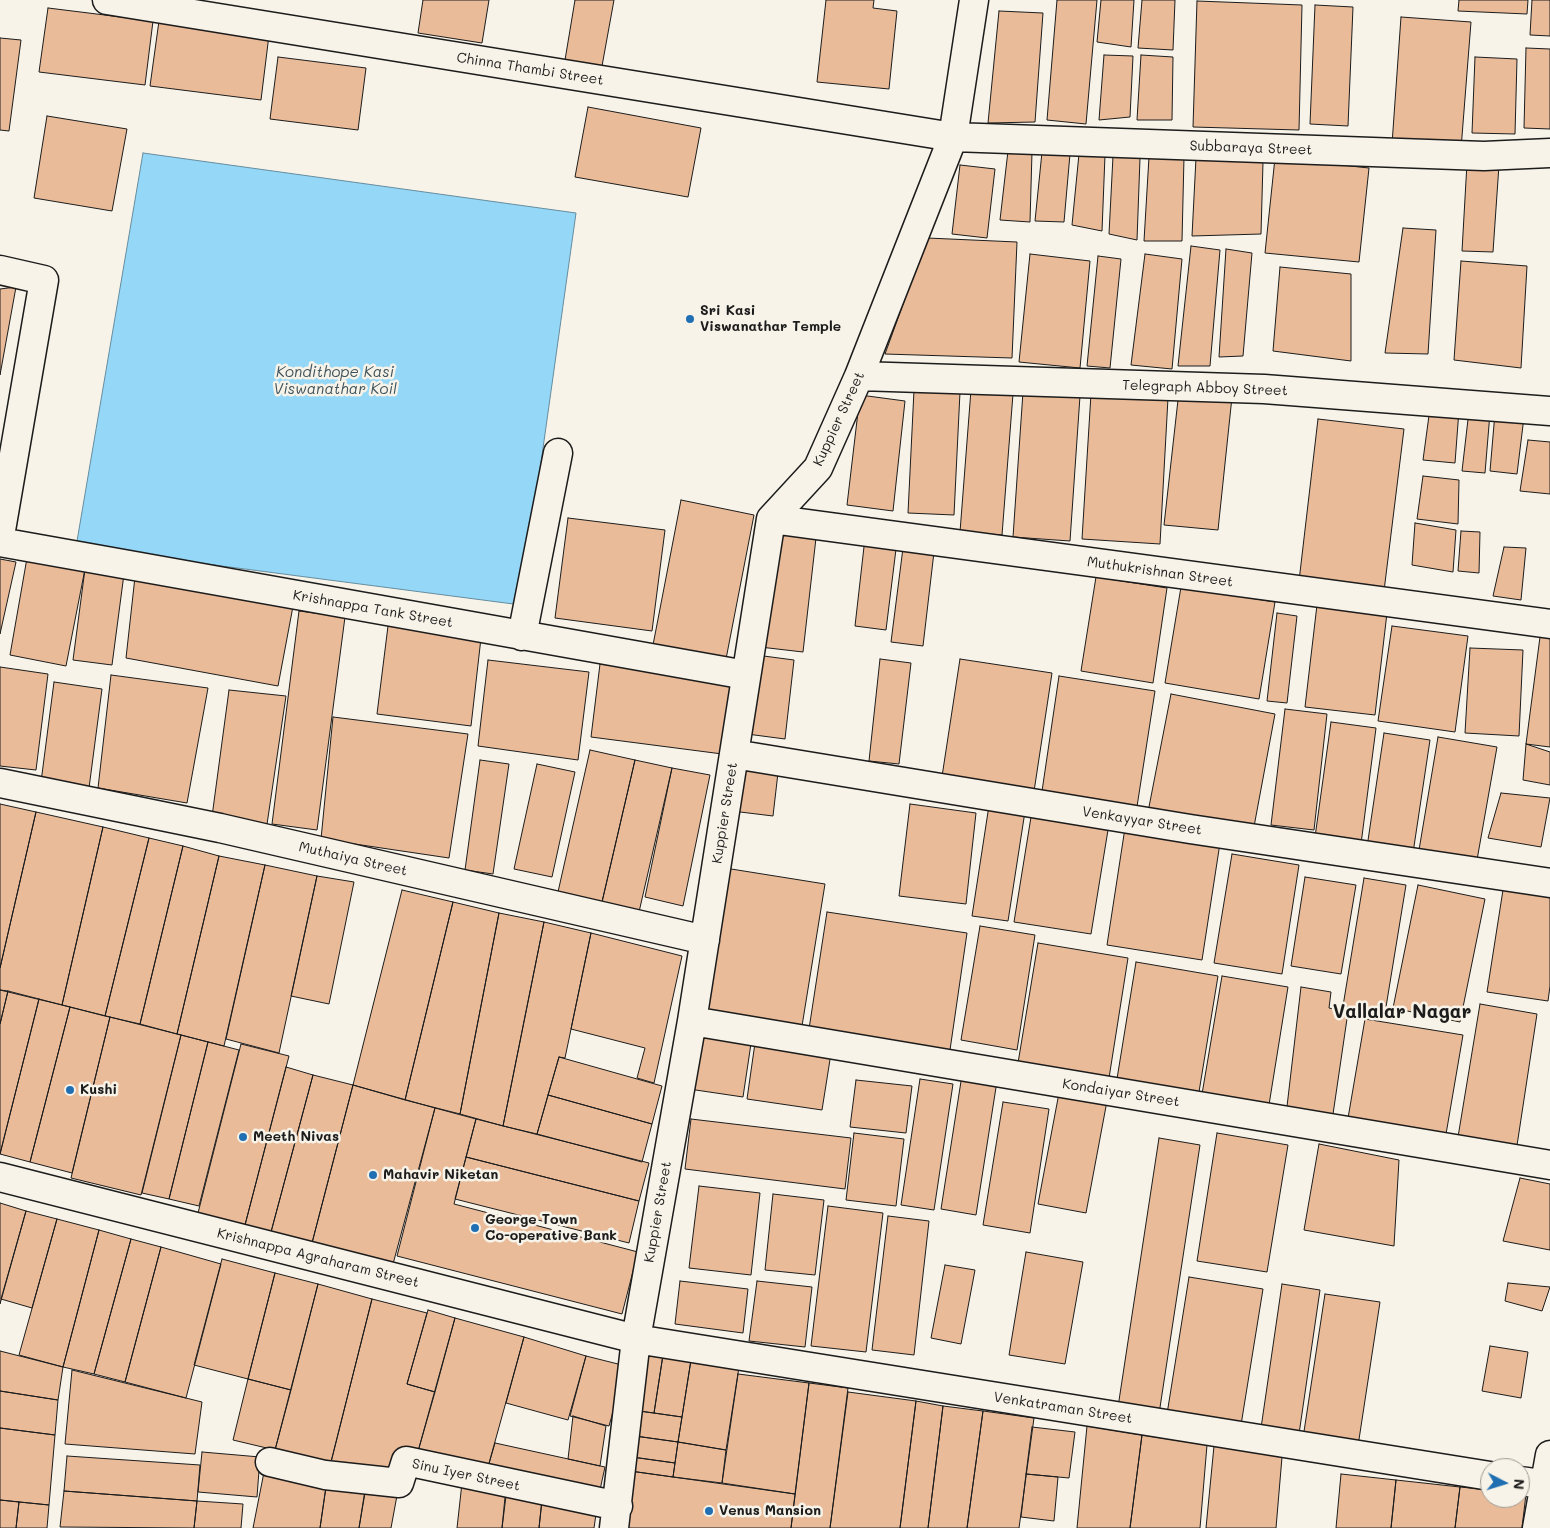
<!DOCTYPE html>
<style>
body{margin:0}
#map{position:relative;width:1550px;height:1528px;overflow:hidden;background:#f7f3e8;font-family:Mali,sans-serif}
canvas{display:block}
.north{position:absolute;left:1480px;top:1458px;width:50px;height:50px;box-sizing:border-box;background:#f7f3e8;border:1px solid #9f9d96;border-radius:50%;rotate:95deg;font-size:14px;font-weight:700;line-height:20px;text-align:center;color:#1c1c1c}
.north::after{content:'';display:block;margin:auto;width:18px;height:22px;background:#1f6fb2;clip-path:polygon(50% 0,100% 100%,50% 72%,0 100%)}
</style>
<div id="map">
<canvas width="1550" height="1528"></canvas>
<div class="north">N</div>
</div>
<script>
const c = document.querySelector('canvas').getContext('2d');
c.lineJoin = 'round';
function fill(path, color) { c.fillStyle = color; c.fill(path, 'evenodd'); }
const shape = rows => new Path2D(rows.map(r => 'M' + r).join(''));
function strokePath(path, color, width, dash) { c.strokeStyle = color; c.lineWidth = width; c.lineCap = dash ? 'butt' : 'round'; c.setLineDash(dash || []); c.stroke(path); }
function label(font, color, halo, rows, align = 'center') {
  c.font = font + ' Mali,sans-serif'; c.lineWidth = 5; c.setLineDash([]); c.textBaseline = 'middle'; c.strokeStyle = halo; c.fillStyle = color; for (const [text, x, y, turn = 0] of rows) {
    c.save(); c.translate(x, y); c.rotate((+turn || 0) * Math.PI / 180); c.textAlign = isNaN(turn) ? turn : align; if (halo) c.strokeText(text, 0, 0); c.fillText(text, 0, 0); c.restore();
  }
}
const water = shape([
 [143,153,576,213,521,605,76,547,143,153]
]);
fill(water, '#95d7f7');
strokePath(water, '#658c9f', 1);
const building = shape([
 [423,0,489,0,482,43,418,33,423,0],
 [575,0,614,0,602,66,565,60,575,0],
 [826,0,874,0,873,8,897,11,889,89,817,82,826,0],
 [1057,0,1097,0,1086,124,1047,120,1057,0],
 [1101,0,1134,0,1131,47,1097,42,1101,0],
 [1142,0,1175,0,1173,50,1138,48,1142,0],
 [1459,0,1528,0,1527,14,1458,11,1459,0],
 [1532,0,1550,0,1550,36,1530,35,1532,0],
 [1197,1,1302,5,1299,130,1193,127,1197,1],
 [1315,5,1353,7,1348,126,1310,124,1315,5],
 [48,8,153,21,145,85,39,72,48,8],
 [999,11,1043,13,1035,122,988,123,999,11],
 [1401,17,1471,22,1461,149,1392,144,1401,17],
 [159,21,269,35,261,100,150,86,159,21],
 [0,38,21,40,9,131,0,130,0,38],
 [1526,48,1550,49,1550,129,1524,128,1526,48],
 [1104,55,1133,56,1130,117,1099,120,1104,55],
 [1141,55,1173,57,1172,120,1137,120,1141,55],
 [278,57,366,68,358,130,270,119,278,57],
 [1475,57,1517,59,1515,134,1472,133,1475,57],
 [588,107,701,128,688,197,575,177,588,107],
 [47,116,127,129,112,211,34,198,47,116],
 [1008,151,1032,152,1030,222,1000,220,1008,151],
 [1042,152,1070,154,1064,222,1035,221,1042,152],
 [1079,154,1105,155,1102,231,1072,225,1079,154],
 [1113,156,1140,158,1137,240,1109,234,1113,156],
 [1149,157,1184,157,1182,241,1144,241,1149,157],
 [1196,158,1263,162,1261,234,1192,236,1196,158],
 [1275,158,1369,168,1359,262,1265,253,1275,158],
 [1467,163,1499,165,1493,252,1462,251,1467,163],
 [960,165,995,169,987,238,952,234,960,165],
 [1403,228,1436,230,1428,354,1385,353,1403,228],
 [927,238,1017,242,1012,358,885,354,927,238],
 [1191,246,1220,250,1210,366,1178,366,1191,246],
 [1226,249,1252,253,1243,356,1219,357,1226,249],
 [1030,254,1090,261,1080,368,1019,362,1030,254],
 [1145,254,1182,259,1172,369,1131,365,1145,254],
 [1098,256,1121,259,1110,368,1087,366,1098,256],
 [1461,261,1527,266,1521,368,1454,360,1461,261],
 [1280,267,1351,274,1351,361,1273,351,1280,267],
 [16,287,0,375,0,289,16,287],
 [914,390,960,392,954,515,908,513,914,390],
 [971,390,1013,394,1002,535,960,532,971,390],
 [1179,391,1232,397,1218,530,1164,525,1179,391],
 [1023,392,1080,396,1070,541,1013,537,1023,392],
 [1091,394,1168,398,1160,544,1082,539,1091,394],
 [860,395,905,401,893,511,847,505,860,395],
 [1430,408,1459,410,1455,463,1423,460,1430,408],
 [1469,411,1490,413,1485,473,1462,471,1469,411],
 [1495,413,1524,417,1517,474,1490,471,1495,413],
 [1318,419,1404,429,1384,591,1299,581,1318,419],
 [1528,440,1550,442,1550,494,1520,491,1528,440],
 [1423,476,1459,480,1458,524,1417,519,1423,476],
 [681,500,754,515,726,659,653,645,681,500],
 [568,518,665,530,652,631,555,618,568,518],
 [1415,523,1456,530,1453,572,1412,565,1415,523],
 [1461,531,1480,532,1479,573,1458,571,1461,531],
 [773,533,816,538,803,652,760,647,773,533],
 [865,538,897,541,886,630,855,626,865,538],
 [1504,547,1526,548,1521,600,1493,596,1504,547],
 [903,548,934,552,923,646,891,642,903,548],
 [27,558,85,569,66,666,10,655,27,558],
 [0,559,16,562,0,634,0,559],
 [85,569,124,574,112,665,73,660,85,569],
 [135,577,294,601,278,686,126,658,135,577],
 [1096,577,1167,588,1153,683,1081,671,1096,577],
 [1181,587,1275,602,1259,699,1165,683,1181,587],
 [1317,605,1387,613,1375,715,1305,707,1317,605],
 [299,611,345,617,317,830,272,824,299,611],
 [1277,613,1297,616,1287,703,1267,701,1277,613],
 [388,626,481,638,471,726,377,714,388,626],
 [1392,626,1468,636,1455,732,1378,721,1392,626],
 [1540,637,1550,638,1550,747,1526,744,1540,637],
 [1470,648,1523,650,1519,736,1465,733,1470,648],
 [756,655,794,660,785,739,747,734,756,655],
 [880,659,911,663,899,764,869,761,880,659],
 [960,659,1052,673,1033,798,941,783,960,659],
 [488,660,589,672,578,760,478,746,488,660],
 [600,664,739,682,730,755,591,737,600,664],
 [0,667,48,674,36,770,0,766,0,667],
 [111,675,208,688,187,803,98,788,111,675],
 [1059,676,1155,691,1136,813,1041,798,1059,676],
 [54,682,102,689,89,788,41,782,54,682],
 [229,690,286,696,266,831,211,824,229,690],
 [1171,694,1275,714,1253,832,1148,812,1171,694],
 [1285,709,1327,714,1314,830,1271,825,1285,709],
 [333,717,468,734,449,858,321,839,333,717],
 [1331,722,1376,728,1361,844,1315,837,1331,722],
 [1384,733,1430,740,1413,853,1367,847,1384,733],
 [1438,737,1497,747,1477,860,1419,850,1438,737],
 [1526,744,1550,752,1550,785,1523,780,1526,744],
 [590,750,635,760,602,902,558,892,590,750],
 [738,759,779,764,773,816,732,811,738,759],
 [480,760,509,764,493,874,465,870,480,760],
 [635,760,672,768,639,912,602,902,635,760],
 [537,764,575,772,552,877,514,869,537,764],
 [672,768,710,775,683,906,645,897,672,768],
 [1501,793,1550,798,1541,847,1488,838,1501,793],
 [990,799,1026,805,1008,921,972,916,990,799],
 [0,804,36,812,0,968,0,804],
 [910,804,976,813,966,904,899,896,910,804],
 [36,812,103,827,62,1005,0,990,0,968,36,812],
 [1031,817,1108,830,1091,934,1014,922,1031,817],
 [103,827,149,838,105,1016,62,1005,103,827],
 [1125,828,1220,843,1202,960,1107,945,1125,828],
 [149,838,183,846,140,1024,105,1016,149,838],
 [183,846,219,856,177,1034,140,1024,183,846],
 [1232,854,1299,865,1282,974,1214,963,1232,854],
 [219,856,265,865,224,1046,177,1034,219,856],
 [265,865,317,876,279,1053,226,1039,265,865],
 [725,868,825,884,802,1026,702,1009,725,868],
 [317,876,354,882,329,1004,291,996,317,876],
 [1305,877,1356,885,1341,974,1291,966,1305,877],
 [1364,878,1406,885,1385,1013,1343,1006,1364,878],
 [1418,885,1485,899,1460,1022,1393,1008,1418,885],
 [402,890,453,902,405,1100,353,1085,402,890],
 [1503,890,1550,897,1550,986,1548,1001,1487,992,1503,890],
 [453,902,499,913,460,1114,405,1100,453,902],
 [827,912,967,933,950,1050,809,1029,827,912],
 [499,913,544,922,503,1126,460,1114,499,913],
 [544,922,591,933,565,1058,559,1057,537,1134,503,1126,544,922],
 [980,926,1035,935,1017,1050,961,1040,980,926],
 [591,933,682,956,654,1083,637,1078,645,1048,571,1029,591,933],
 [1038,943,1128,958,1109,1078,1018,1063,1038,943],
 [1136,962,1218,976,1198,1098,1116,1085,1136,962],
 [1222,976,1288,987,1268,1111,1201,1100,1222,976],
 [1301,987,1331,992,1329,1008,1348,1012,1332,1121,1286,1115,1301,987],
 [0,990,8,991,0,1024,0,990],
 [8,991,39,999,0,1154,0,1024,8,991],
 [39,999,70,1007,30,1162,0,1154,39,999],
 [1480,1004,1537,1014,1516,1152,1457,1143,1480,1004],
 [70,1007,110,1017,72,1173,30,1162,70,1007],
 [110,1017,181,1035,141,1195,71,1178,110,1017],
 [1365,1019,1463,1035,1445,1140,1347,1124,1365,1019],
 [697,1029,752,1037,743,1097,689,1089,697,1029],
 [181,1035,208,1042,169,1199,142,1193,181,1035],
 [756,1036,832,1047,822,1110,747,1099,756,1036],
 [208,1042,239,1050,199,1206,169,1199,208,1042],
 [241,1044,289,1056,245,1225,198,1213,241,1044],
 [559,1057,662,1086,652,1124,548,1095,559,1057],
 [286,1067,313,1075,271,1232,245,1225,286,1067],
 [313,1075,353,1085,312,1243,271,1232,313,1075],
 [962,1075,997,1081,976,1215,941,1209,962,1075],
 [920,1079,953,1084,934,1210,901,1205,920,1079],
 [856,1080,912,1086,906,1133,850,1127,856,1080],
 [353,1085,435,1108,393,1264,312,1243,353,1085],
 [1059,1093,1107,1101,1086,1213,1038,1204,1059,1093],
 [548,1095,652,1124,642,1162,537,1134,548,1095],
 [1003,1102,1049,1109,1030,1233,983,1225,1003,1102],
 [435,1108,476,1119,454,1204,638,1252,622,1314,397,1256,435,1108],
 [476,1119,649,1163,639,1201,466,1157,476,1119],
 [691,1119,851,1138,845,1189,685,1169,691,1119],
 [854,1133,904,1139,896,1206,846,1200,854,1133],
 [1217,1133,1288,1145,1267,1272,1197,1261,1217,1133],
 [1159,1138,1200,1145,1159,1414,1118,1407,1159,1138],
 [1319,1144,1399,1160,1394,1246,1304,1230,1319,1144],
 [466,1157,639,1201,629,1243,455,1199,466,1157],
 [1520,1178,1550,1184,1550,1250,1503,1241,1520,1178],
 [699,1186,760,1193,751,1275,689,1268,699,1186],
 [773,1194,824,1200,815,1275,765,1270,773,1194],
 [0,1203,26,1211,0,1304,0,1203],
 [828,1206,883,1213,866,1352,811,1346,828,1206],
 [26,1211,57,1219,32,1308,1,1299,26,1211],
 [888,1216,929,1221,914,1355,872,1350,888,1216],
 [57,1219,99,1230,63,1367,19,1355,57,1219],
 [99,1230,131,1239,94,1374,63,1367,99,1230],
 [131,1239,161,1247,125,1382,94,1374,131,1239],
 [161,1247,221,1264,186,1398,125,1382,161,1247],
 [1026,1252,1083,1262,1065,1364,1009,1355,1026,1252],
 [222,1259,275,1273,248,1379,194,1365,222,1259],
 [945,1265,975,1270,961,1344,931,1338,945,1265],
 [275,1273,318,1284,291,1390,248,1379,275,1273],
 [1189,1277,1263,1289,1241,1425,1167,1414,1189,1277],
 [680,1281,748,1289,743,1333,675,1324,680,1281],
 [757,1281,812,1287,805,1347,749,1341,757,1281],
 [1508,1283,1550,1287,1542,1311,1505,1301,1508,1283],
 [318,1284,372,1299,331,1462,275,1450,318,1284],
 [1282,1284,1320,1290,1299,1434,1261,1428,1282,1284],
 [1325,1294,1380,1302,1358,1446,1303,1438,1325,1294],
 [372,1299,427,1313,407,1384,435,1392,417,1455,394,1477,331,1462,372,1299],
 [428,1310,455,1318,435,1392,407,1384,428,1310],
 [455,1318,524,1337,486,1474,417,1455,455,1318],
 [524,1337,586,1356,568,1420,506,1403,524,1337],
 [1490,1346,1528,1352,1521,1398,1482,1391,1490,1346],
 [0,1351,63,1367,58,1400,0,1391,0,1351],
 [645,1353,663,1355,654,1413,639,1411,645,1353],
 [663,1355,691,1360,682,1417,654,1413,663,1355],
 [586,1356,626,1366,609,1426,570,1416,586,1356],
 [691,1360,739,1367,726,1450,678,1442,691,1360],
 [72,1370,202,1402,195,1454,65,1444,72,1370],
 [738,1374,809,1383,795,1494,722,1483,738,1374],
 [248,1379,291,1390,275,1450,233,1440,248,1379],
 [809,1383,848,1388,830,1528,791,1528,809,1383],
 [0,1391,58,1400,55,1435,0,1428,0,1391],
 [848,1392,916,1401,900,1528,830,1528,848,1392],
 [916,1401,943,1406,928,1528,900,1528,916,1401],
 [943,1406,983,1411,967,1528,928,1528,943,1406],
 [639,1411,682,1417,678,1442,635,1436,639,1411],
 [983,1411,1034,1418,1019,1528,967,1528,983,1411],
 [573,1416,606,1426,600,1466,568,1459,573,1416],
 [1087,1426,1142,1435,1130,1528,1077,1528,1087,1426],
 [1032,1427,1075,1432,1069,1478,1026,1474,1032,1427],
 [0,1428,55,1435,49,1505,0,1500,0,1428],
 [1142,1435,1207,1445,1200,1528,1130,1528,1142,1435],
 [635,1436,678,1442,675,1463,632,1457,635,1436],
 [678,1442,726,1450,722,1483,673,1477,678,1442],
 [495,1443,605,1467,598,1499,486,1474,495,1443],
 [1214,1446,1282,1457,1276,1528,1206,1528,1214,1446],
 [202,1452,260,1457,257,1497,198,1492,202,1452],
 [67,1456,200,1465,197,1501,64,1491,67,1456],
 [632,1457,675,1463,673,1477,630,1471,632,1457],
 [265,1467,327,1480,320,1528,253,1528,265,1467],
 [630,1471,795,1494,791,1528,622,1528,630,1471],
 [1026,1474,1058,1477,1054,1521,1021,1517,1026,1474],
 [1341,1474,1396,1480,1391,1528,1336,1528,1341,1474],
 [327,1480,366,1487,359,1528,320,1528,327,1480],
 [1396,1480,1460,1487,1455,1528,1391,1528,1396,1480],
 [462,1483,506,1487,502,1528,457,1528,462,1483],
 [366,1484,398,1490,391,1528,359,1528,366,1484],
 [1460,1487,1490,1490,1490,1498,1520,1498,1520,1494,1526,1494,1522,1528,1455,1528,1460,1487],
 [64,1491,197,1501,194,1528,60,1527,64,1491],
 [506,1496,542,1500,539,1528,502,1528,506,1496],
 [0,1500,19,1502,16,1528,0,1528,0,1500],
 [542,1500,597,1507,594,1528,539,1528,542,1500],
 [197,1501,243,1504,241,1528,194,1528,197,1501],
 [19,1502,49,1505,47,1528,16,1528,19,1502]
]);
fill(building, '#e9bb99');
strokePath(building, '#1c1c1c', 1);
const street = shape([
 [107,0,953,137,1484,156,1550,153],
 [0,270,44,280,0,536],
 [859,376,1264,389,1550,411],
 [771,519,1550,624],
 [0,542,746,675],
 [522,636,558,453],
 [734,754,1190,829,1550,883],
 [0,783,220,828,705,940],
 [692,1021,1550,1165],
 [0,1177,636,1339,1490,1476],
 [270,1462,325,1475,399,1483,406,1461,618,1506],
 [1520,1481,1550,1485],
 [614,1528,636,1339,692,1021,771,519,818,468,859,376,953,137,974,0],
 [1537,1528,1550,1455]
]);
strokePath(street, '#1c1c1c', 31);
strokePath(street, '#f7f3e8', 28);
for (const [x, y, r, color] of [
 [690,319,5,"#1f6fb2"],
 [70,1090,5,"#1f6fb2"],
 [243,1137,5,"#1f6fb2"],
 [373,1175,5,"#1f6fb2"],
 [475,1228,5,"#1f6fb2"],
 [709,1511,5,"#1f6fb2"]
]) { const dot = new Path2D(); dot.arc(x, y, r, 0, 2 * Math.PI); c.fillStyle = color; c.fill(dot); strokePath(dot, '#f7f3e8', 2); }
label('14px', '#1c1c1c', '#f7f3e8', [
 ["Chinna Thambi Street",530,69,9],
 ["Subbaraya Street",1251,148,2],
 ["Telegraph Abboy Street",1205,388,2],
 ["Kuppier Street",839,419,-65],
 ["Muthukrishnan Street",1160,572,8],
 ["Krishnappa Tank Street",373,609,10],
 ["Kuppier Street",725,813,-81],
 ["Venkayyar Street",1142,821,9],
 ["Muthaiya Street",353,859,13],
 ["Kondaiyar Street",1121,1093,9],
 ["Kuppier Street",658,1212,-80],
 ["Krishnappa Agraharam Street",318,1258,14],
 ["Venkatraman Street",1063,1408,9],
 ["Sinu Iyer Street",466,1475,12]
]);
label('bold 14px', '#1c1c1c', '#f7f3e8', [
 ["Sri Kasi",700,311],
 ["Viswanathar Temple",700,327],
 ["Kushi",80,1090],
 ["Meeth Nivas",253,1137],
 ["Mahavir Niketan",383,1175],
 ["George Town",485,1220],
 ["Co-operative Bank",485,1236],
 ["Venus Mansion",719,1511]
], 'left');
label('italic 15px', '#40545e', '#f7f3e8', [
 ["Kondithope Kasi",335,372],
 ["Viswanathar Koil",335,389]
]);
label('bold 19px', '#1c1c1c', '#f7f3e8', [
 ["Vallalar Nagar",1402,1012]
]);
</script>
